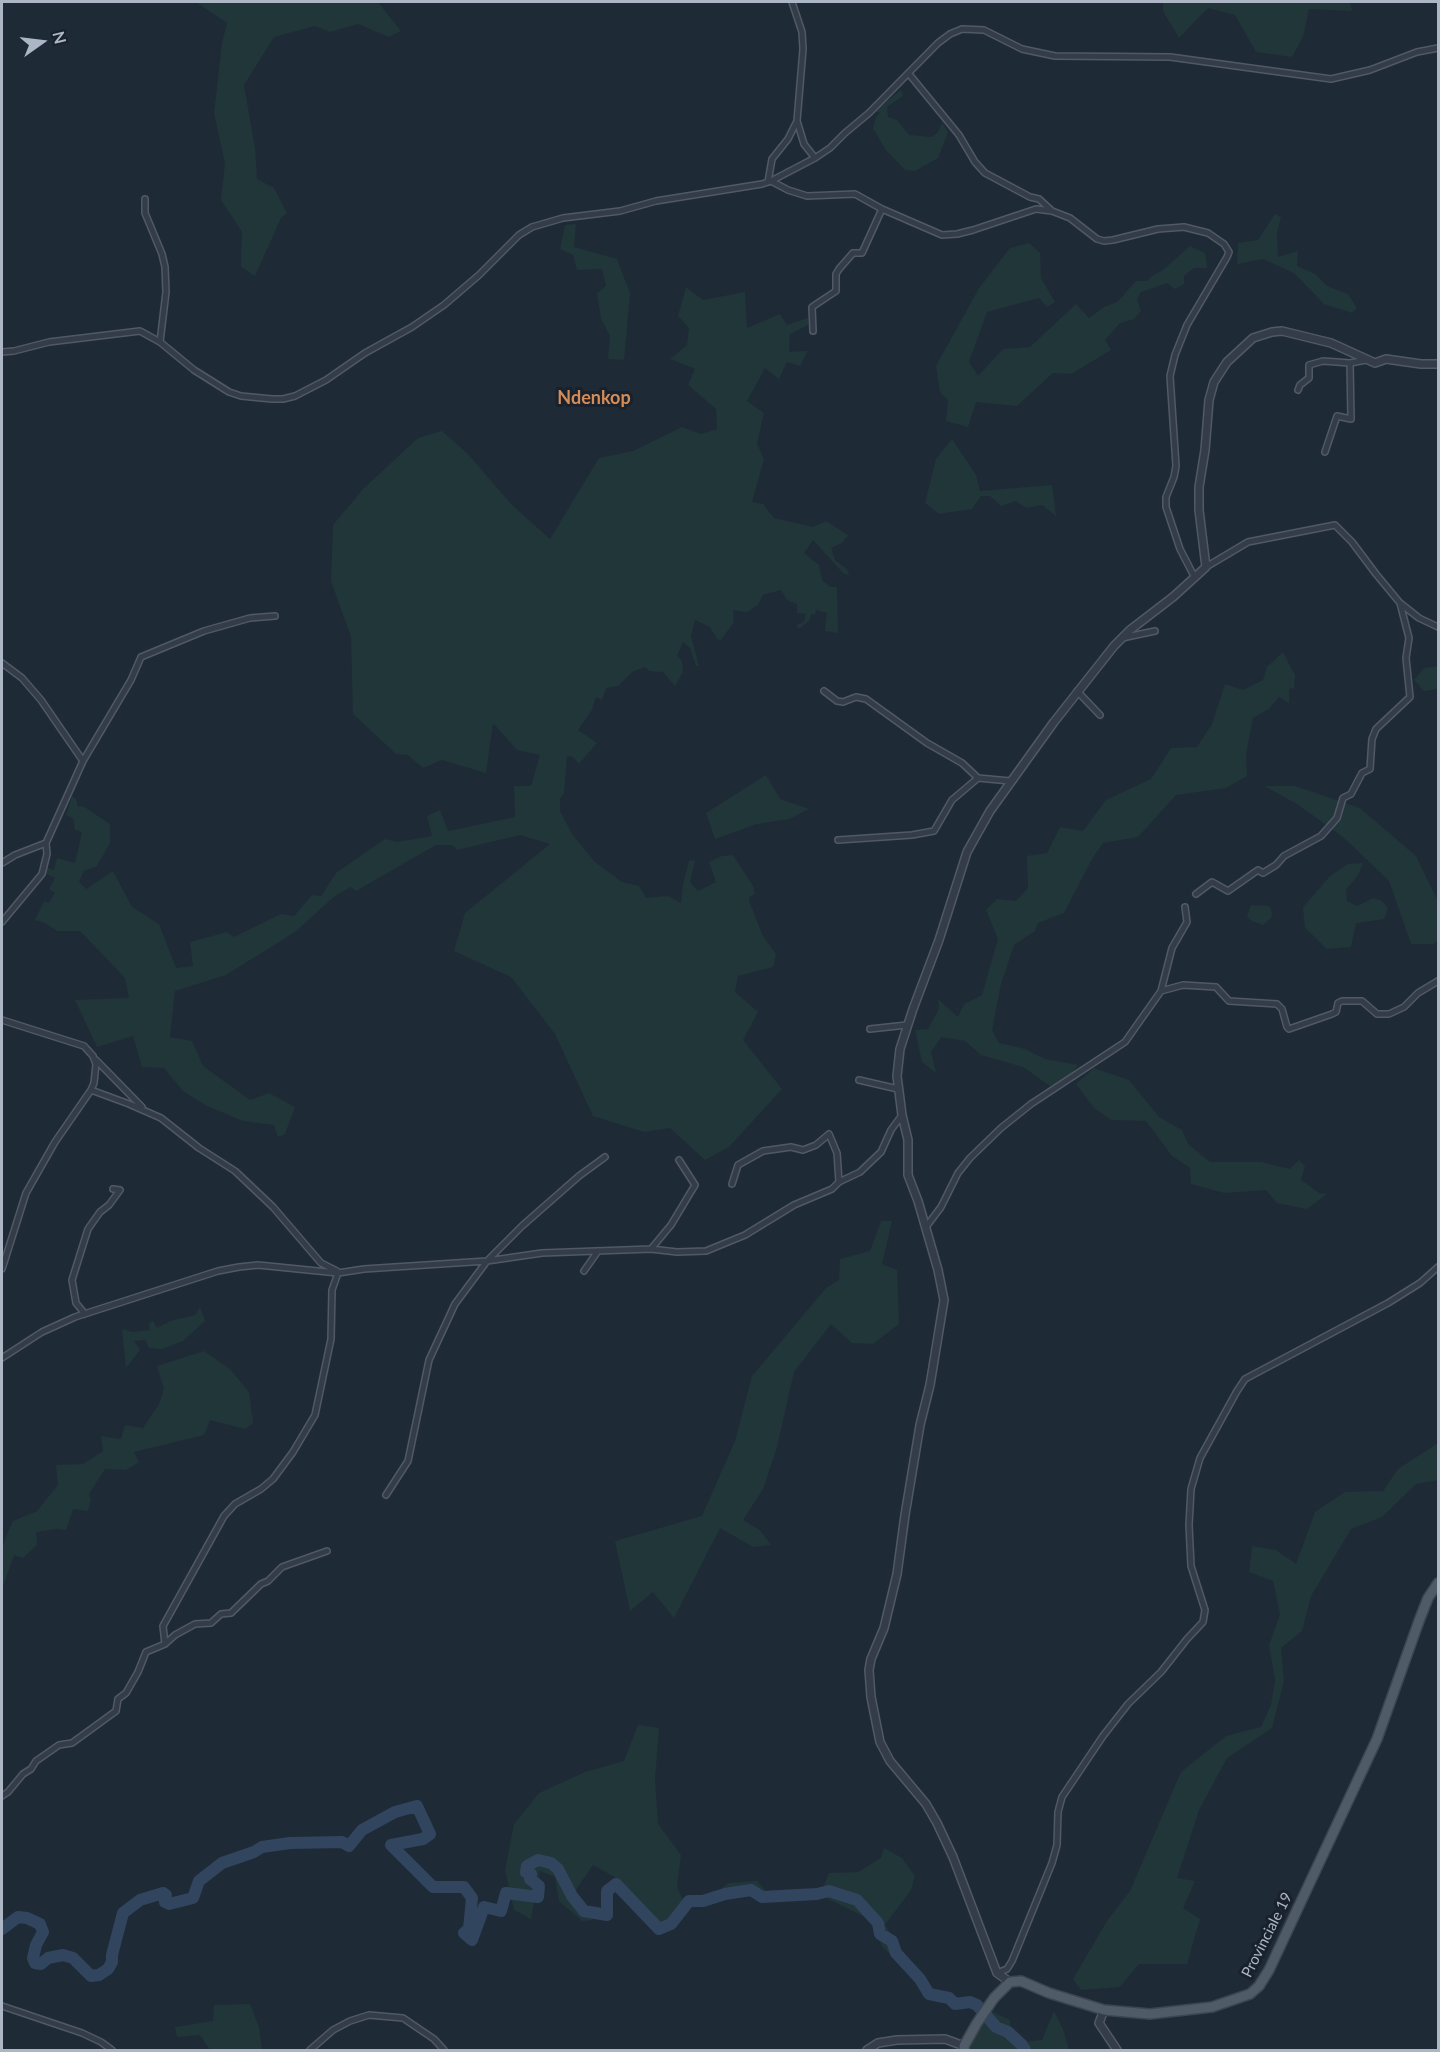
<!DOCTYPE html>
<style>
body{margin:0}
#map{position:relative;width:1440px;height:2052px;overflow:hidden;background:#1f2a37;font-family:Lato,sans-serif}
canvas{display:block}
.frame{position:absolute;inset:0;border:3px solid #adb6c5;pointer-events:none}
.north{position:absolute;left:12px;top:12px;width:60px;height:60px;-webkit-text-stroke:4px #18212c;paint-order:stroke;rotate:76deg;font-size:16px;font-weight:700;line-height:24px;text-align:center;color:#adb6c5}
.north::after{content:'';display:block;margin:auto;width:21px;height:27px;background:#adb6c5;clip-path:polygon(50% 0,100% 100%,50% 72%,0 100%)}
</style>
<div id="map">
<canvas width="1440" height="2052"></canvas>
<div class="frame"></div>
<div class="north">N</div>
</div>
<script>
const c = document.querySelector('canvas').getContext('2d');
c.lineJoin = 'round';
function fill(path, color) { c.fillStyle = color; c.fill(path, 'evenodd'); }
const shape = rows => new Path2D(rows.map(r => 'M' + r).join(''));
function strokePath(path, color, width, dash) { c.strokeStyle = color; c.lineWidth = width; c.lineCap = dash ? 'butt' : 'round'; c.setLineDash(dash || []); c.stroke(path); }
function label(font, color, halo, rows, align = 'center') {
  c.font = font + ' Lato,sans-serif'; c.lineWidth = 6; c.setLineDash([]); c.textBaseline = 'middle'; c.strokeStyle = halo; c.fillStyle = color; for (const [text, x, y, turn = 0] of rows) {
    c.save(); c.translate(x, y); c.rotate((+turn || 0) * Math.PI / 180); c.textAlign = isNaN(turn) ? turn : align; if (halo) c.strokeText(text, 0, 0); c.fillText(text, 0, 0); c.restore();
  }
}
fill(shape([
 [196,2,378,2,401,31,389,37,358,24,330,32,315,26,274,37,244,85,255,148,257,179,274,188,287,213,281,218,255,276,241,267,242,232,221,200,225,164,214,113,222,43,227,23],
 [1163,2,1350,2,1352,11,1309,9,1303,37,1292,57,1256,52,1235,15,1208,8,1179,38,1163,11],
 [901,90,903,96,887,107,888,117,897,120,909,135,932,137,938,132,942,122,948,132,938,158,915,171,905,170,885,149,873,128,876,117,880,112,874,113,878,108],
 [1275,214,1281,217,1277,233,1278,257,1298,251,1297,266,1315,274,1327,286,1348,294,1357,308,1352,313,1324,304,1294,273,1263,259,1237,264,1238,243,1258,240],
 [576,224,574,247,617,259,630,293,624,360,608,359,610,336,601,319,597,293,606,286,602,269,577,270,573,255,560,249,565,225],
 [1029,243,1040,253,1041,278,1055,302,1047,307,1039,298,987,312,969,362,978,376,1003,349,1030,347,1076,304,1089,318,1104,307,1117,302,1136,281,1147,281,1152,276,1163,270,1190,246,1205,253,1207,268,1194,268,1184,276,1184,284,1175,289,1167,283,1141,292,1137,300,1141,311,1134,319,1120,323,1105,340,1111,350,1071,374,1053,373,1017,406,976,402,968,427,946,421,948,400,940,392,936,366,979,288,1010,248],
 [686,287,703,300,745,292,747,328,780,314,787,325,808,318,808,325,790,334,789,352,808,351,800,366,787,362,779,379,765,368,747,401,764,413,757,444,764,459,752,502,763,504,774,518,813,527,826,521,848,535,842,543,831,548,835,560,847,569,849,576,842,572,813,540,804,553,819,565,822,580,830,587,837,587,838,633,825,631,827,613,816,610,815,615,811,614,810,620,799,629,796,625,804,622,806,614,797,613,797,604,787,600,781,590,763,595,758,605,747,612,733,610,734,622,721,640,717,639,710,627,695,620,691,636,699,666,696,666,690,648,683,642,677,656,682,661,683,672,675,686,663,672,649,671,645,667,632,672,618,686,606,688,602,700,596,697,592,710,578,730,597,743,579,764,573,757,567,756,564,794,560,798,560,811,572,834,595,862,622,882,639,886,646,898,668,896,681,903,683,884,689,861,695,860,690,882,698,891,716,882,709,862,722,856,733,855,753,886,755,894,750,896,749,901,763,936,776,954,773,967,738,976,735,992,758,1012,743,1040,782,1089,729,1147,705,1160,670,1128,644,1132,593,1116,555,1034,511,977,454,951,465,913,550,844,520,835,457,850,453,845,436,845,356,891,351,887,335,896,295,932,226,975,175,991,170,1037,192,1041,203,1066,250,1100,269,1093,295,1107,285,1134,278,1137,274,1125,243,1121,207,1106,183,1091,164,1068,142,1067,133,1036,97,1047,75,1000,129,998,125,978,80,931,57,931,45,923,35,920,44,901,49,903,55,893,49,889,55,878,45,873,47,868,54,870,57,858,75,863,82,832,75,830,73,818,66,815,72,796,76,799,78,807,83,806,110,824,110,843,97,866,84,871,79,882,86,889,113,871,132,907,159,924,176,968,193,966,190,942,227,932,234,937,281,914,294,916,312,895,321,896,336,873,385,839,397,842,432,836,427,816,440,810,448,831,515,817,514,786,531,786,540,755,517,750,493,723,486,773,442,760,423,768,408,755,396,754,353,714,351,637,331,581,333,525,363,489,418,438,442,431,467,453,512,505,550,539,599,458,633,451,682,427,701,434,717,429,716,409,688,385,695,369,670,359,687,345,689,328,678,316],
 [952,439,976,475,980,491,1052,485,1056,516,1042,505,1026,508,1016,501,1001,506,990,496,981,496,972,509,939,514,925,503,936,459],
 [1283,652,1295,675,1294,688,1289,689,1289,703,1279,697,1269,709,1253,718,1246,755,1247,776,1226,788,1176,795,1138,837,1103,843,1092,859,1064,913,1038,923,1035,931,1014,945,1001,984,992,1030,999,1043,1025,1049,1045,1059,1078,1065,1066,1081,1050,1086,1023,1067,981,1055,965,1041,941,1037,931,1052,936,1073,922,1062,915,1030,928,1029,939,1009,938,999,958,1017,964,1004,982,995,998,939,986,910,997,899,1016,901,1028,888,1027,856,1047,853,1060,827,1083,831,1106,800,1151,779,1171,748,1197,747,1212,724,1225,684,1243,690,1263,680,1267,667],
 [1438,666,1438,689,1424,691,1414,680,1424,668],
 [766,775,780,799,809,809,789,819,757,824,715,839,706,813],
 [1264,786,1295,786,1360,808,1416,856,1438,901,1438,941,1433,944,1411,944,1389,881,1343,837,1297,804],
 [1363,863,1358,875,1346,890,1347,901,1357,906,1373,898,1382,901,1388,908,1384,919,1356,923,1351,947,1327,949,1305,928,1303,907,1330,876,1348,864],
 [1251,905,1268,906,1271,908,1272,917,1263,925,1252,921,1247,917],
 [1094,1068,1129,1080,1159,1117,1182,1130,1188,1144,1210,1162,1261,1162,1290,1169,1299,1160,1305,1166,1301,1180,1319,1193,1327,1194,1307,1209,1277,1203,1266,1190,1224,1193,1191,1184,1190,1168,1172,1156,1146,1121,1111,1120,1094,1108,1076,1084],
 [881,1221,892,1221,882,1264,897,1270,899,1324,873,1344,852,1343,831,1324,794,1372,777,1447,763,1489,743,1520,760,1530,771,1545,753,1547,720,1528,674,1618,653,1592,630,1611,615,1541,702,1516,735,1441,752,1376,826,1288,839,1280,840,1259,870,1251],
 [200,1307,205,1321,183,1341,162,1349,149,1348,145,1340,134,1341,140,1350,126,1368,122,1329,133,1332,150,1330,149,1323,153,1321,157,1328,170,1321,195,1315],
 [204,1351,230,1369,249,1392,253,1423,245,1429,210,1420,204,1435,134,1452,139,1462,126,1470,105,1469,89,1494,91,1500,88,1511,73,1509,66,1530,57,1529,36,1532,37,1545,23,1558,14,1555,2,1589,2,1548,7,1534,13,1521,37,1511,58,1485,56,1465,83,1464,103,1451,101,1436,121,1439,125,1425,143,1428,159,1404,164,1389,157,1366],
 [1438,1443,1438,1480,1416,1484,1382,1517,1351,1529,1311,1596,1302,1631,1281,1648,1284,1681,1272,1728,1227,1758,1199,1810,1177,1878,1195,1881,1183,1908,1200,1919,1187,1964,1139,1964,1120,1987,1081,1990,1073,1979,1107,1921,1130,1891,1181,1772,1226,1736,1261,1727,1271,1705,1275,1680,1269,1645,1280,1614,1273,1581,1249,1572,1252,1546,1276,1550,1296,1564,1315,1512,1345,1492,1383,1491,1398,1469],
 [638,1725,659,1728,655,1779,658,1824,681,1855,677,1887,683,1900,669,1922,658,1923,616,1878,593,1865,575,1891,593,1920,582,1921,559,1901,555,1877,540,1871,531,1919,514,1910,505,1870,514,1824,539,1793,585,1772,624,1761],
 [884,1848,902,1858,915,1876,911,1890,885,1925,907,1957,895,1959,882,1946,873,1921,824,1897,792,1898,761,1894,754,1885,741,1889,740,1896,726,1897,722,1888,728,1883,757,1881,767,1892,823,1888,829,1873,858,1872,881,1858],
 [250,2004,259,2027,262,2050,210,2050,200,2035,177,2037,175,2027,213,2021,214,2005],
 [989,2010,1010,2020,1011,2036,1024,2042,1042,2040,1054,2011,1063,2029,1069,2050,970,2050,969,2046]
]), '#213638');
strokePath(shape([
 [2,1929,18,1917,27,1918,40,1924,43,1932,36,1945,33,1958,35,1963,41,1964,48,1958,63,1955,73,1958,91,1976,99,1975,108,1969,112,1962,112,1955,123,1913,140,1900,163,1893,166,1895,165,1902,169,1904,193,1898,199,1881,222,1863,254,1852,262,1847,290,1843,342,1842,349,1846,362,1830,395,1812,417,1806,430,1834,423,1839,391,1845,433,1887,464,1887,472,1898,469,1929,464,1933,472,1940,484,1907,501,1911,506,1893,538,1897,539,1886,530,1879,531,1874,526,1872,527,1866,538,1860,551,1863,558,1869,572,1896,584,1911,607,1915,607,1891,616,1884,659,1929,671,1924,689,1901,703,1901,725,1894,751,1890,762,1897,817,1894,829,1891,857,1900,878,1923,880,1934,892,1941,896,1953,920,1979,929,1994,949,1998,955,2004,970,2002,977,2005,996,2027,1008,2032,1022,2045,1025,2050]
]), '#32455f', 12);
const minor = shape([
 [792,2,802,32,803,49,797,121,804,144,815,158],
 [909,74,959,135,975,162,985,173,1030,197,1039,199,1052,211],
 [771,181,788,190,807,196,855,194,882,209,942,235,957,234,973,230,1036,209,1052,211,1070,218,1097,239,1104,241,1113,240,1158,229,1184,227,1208,233,1224,244,1229,252,1227,257,1187,325,1175,355,1170,376,1176,466,1174,477,1166,497,1166,507,1180,549,1195,578],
 [768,182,772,159,788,139,796,123],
 [145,199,145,213,162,254,165,267,166,292,160,342],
 [813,331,812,307,836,291,836,274,839,269,853,253,862,253,882,209],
 [2,352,14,351,49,342,140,331,160,342,194,370,229,392,241,396,272,399,283,399,295,396,326,380,365,353,412,327,444,305,479,275,519,235,532,227,563,218,620,211,656,201,762,184,771,181,815,158,830,148,845,133,869,113,938,43,950,34,962,29,984,30,1022,49,1055,56,1170,57,1331,79,1370,70,1417,52,1438,48],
 [1298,390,1300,385,1309,378,1309,365,1323,361,1350,363,1366,360],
 [1325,452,1337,416,1351,419,1350,363],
 [1206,567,1248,542,1335,525,1352,542,1376,574,1400,603,1419,618,1438,627],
 [1122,638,1155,631],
 [2,663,22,678,41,700,83,761,46,843,15,855,2,863],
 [824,691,837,701,843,702,856,697,866,699,927,743,962,763,978,778,1010,781],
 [1077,691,1100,715],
 [83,761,131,680,141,657,204,631,250,618,275,616],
 [838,840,912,835,934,831,952,800,978,778],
 [1196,894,1212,882,1228,891,1258,870,1263,873,1276,865,1284,856,1321,836,1337,818,1343,798,1351,794,1362,773,1370,769,1372,739,1376,729,1410,697,1406,658,1409,638,1400,603],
 [2,922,42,874,47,854,46,843],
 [1161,991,1172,948,1187,922,1185,907],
 [2,1020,84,1046,93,1056,96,1064,94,1083,91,1090,129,1104,161,1118,199,1148,235,1171,273,1207,321,1263,337,1271],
 [870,1029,907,1025],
 [96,1060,142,1107],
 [859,1080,898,1089],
 [732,1184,738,1165,763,1151,791,1147,803,1150,816,1145,829,1134,837,1153,839,1182],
 [926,1227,941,1207,958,1173,970,1158,1001,1128,1031,1104,1125,1042,1161,991,1183,985,1216,987,1229,1001,1277,1004,1282,1009,1287,1027,1289,1029,1332,1014,1336,1012,1338,1003,1342,1001,1362,1001,1377,1014,1389,1014,1404,1007,1418,993,1438,981],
 [651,1249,671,1225,695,1185,679,1160],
 [2,1269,26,1193,55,1142,91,1090],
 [584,1271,598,1251],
 [85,1314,76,1303,72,1280,88,1229,100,1212,109,1205,120,1190,113,1189],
 [2,1358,42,1332,75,1317,218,1271,239,1267,258,1265,338,1273,364,1269,487,1261,542,1253,651,1249,677,1252,706,1251,745,1235,794,1205,832,1189,839,1182,860,1172,881,1152,891,1130,902,1115],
 [386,1495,408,1461,429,1360,455,1304,487,1261,522,1226,579,1176,605,1157],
 [165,1644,163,1626,224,1516,235,1504,261,1489,273,1479,293,1452,315,1415,331,1339,332,1290,338,1273],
 [2,1796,8,1792,23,1774,31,1769,36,1761,59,1745,72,1743,116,1711,118,1699,126,1693,138,1672,146,1652,165,1644,175,1635,195,1624,211,1623,221,1614,231,1613,261,1584,268,1581,282,1567,327,1551],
 [997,1973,1007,1969,1012,1961,1052,1863,1057,1845,1058,1812,1062,1797,1103,1736,1128,1704,1161,1672,1187,1639,1203,1622,1205,1610,1191,1566,1189,1525,1191,1489,1200,1458,1237,1391,1245,1379,1388,1303,1420,1283,1438,1267],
 [2,2006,82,2033,101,2042,112,2050],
 [310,2050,333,2030,350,2021,369,2015,403,2018,434,2039,444,2050]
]);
const tertiary = shape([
 [1010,1982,997,1973,953,1857,937,1823,926,1804,890,1761,880,1742,871,1697,869,1670,871,1659,884,1628,897,1574,905,1515,920,1425,930,1385,944,1300,938,1270,918,1201,908,1175,908,1140,902,1115,897,1076,900,1049,913,1009,939,940,967,852,990,811,1054,722,1114,646,1130,630,1173,597,1206,567,1199,510,1199,487,1205,450,1209,400,1214,382,1227,362,1253,338,1272,332,1282,331,1331,343,1375,363,1386,359,1421,364,1438,364],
 [1104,2010,1099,2023,1117,2050],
 [867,2050,878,2043,897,2040,945,2039,964,2046]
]);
const primary = shape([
 [964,2050,964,2046,977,2023,994,1998,1010,1982,1021,1981,1049,1993,1104,2010,1150,2014,1212,2007,1250,1994,1259,1986,1269,1970,1377,1739,1419,1621,1428,1598,1438,1583]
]);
strokePath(minor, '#505966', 8);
strokePath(tertiary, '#505966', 10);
strokePath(primary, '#3c4551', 12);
strokePath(minor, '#333c48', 5);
strokePath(tertiary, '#333c48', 7);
strokePath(primary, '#505b68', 9);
label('15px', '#adb6c5', '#18212c', [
 ["Provinciale 19",1267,1935,-63]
]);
label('bold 18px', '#d58d58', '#18212c', [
 ["Ndenkop",594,398]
]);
</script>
